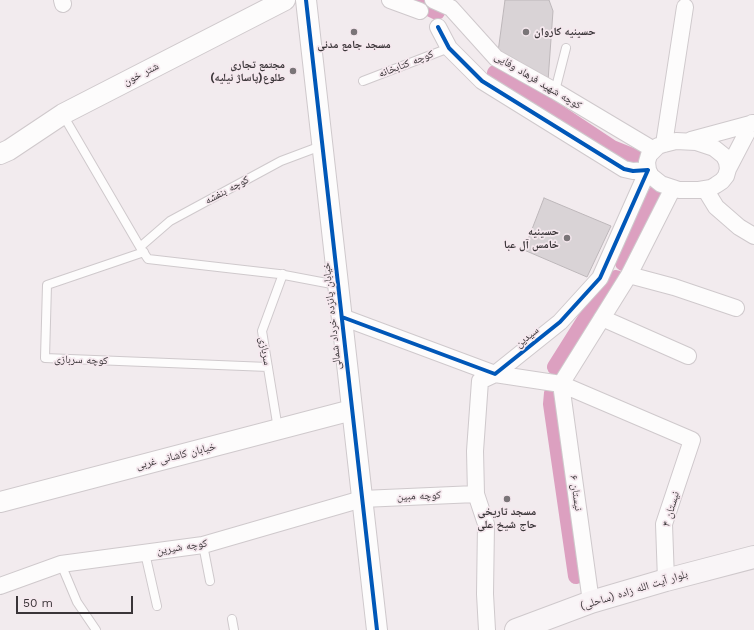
<!DOCTYPE html>
<meta charset="utf-8">
<style>
body{margin:0}
#map{position:relative;width:754px;height:630px;overflow:hidden;background:#f2ebee;font-family:"Work Sans",sans-serif}
canvas{display:block}
.scale{position:absolute;left:16px;top:596px;width:117px;height:18px;box-sizing:border-box;border:2px solid #3a3538;border-top:0;padding-left:5px;font-size:12px;line-height:14px;white-space:nowrap;color:#3a3538;-webkit-text-stroke:3px #f5e8ee;paint-order:stroke}
</style>
<div id="map">
<canvas width="754" height="630"></canvas>
<div class="scale">50 m</div>
</div>
<script>
const c = document.querySelector('canvas').getContext('2d');
c.lineJoin = 'round';
const shape = rows => new Path2D(rows.map(r => 'M' + r).join(''));
function strokePath(path, color, width, dash) { c.strokeStyle = color; c.lineWidth = width; c.lineCap = dash ? 'butt' : 'round'; c.setLineDash(dash || []); c.stroke(path); }
function fill(path, color) { c.fillStyle = color; c.fill(path, 'evenodd'); }
function label(font, color, halo, rows, align = 'center') {
  c.font = font + ' "Work Sans","Noto Naskh Arabic",sans-serif'; c.lineWidth = 3.5; c.setLineDash([]); c.textBaseline = 'middle'; c.strokeStyle = halo; c.fillStyle = color; for (const [text, x, y, turn = 0] of rows) {
    c.save(); c.translate(x, y); c.rotate((+turn || 0) * Math.PI / 180); c.textAlign = isNaN(turn) ? turn : align; if (halo) c.strokeText(text, 0, 0); c.fillText(text, 0, 0); c.restore();
  }
}
strokePath(shape([
 [412,0,437,12],
 [495,73,529,93,612,148,637,158],
 [623,263,656,193],
 [555,367,584,321,616,278],
 [552,393,551,404,576,576]
]), '#dca0c0', 16);
const building = shape([
 [505,0,549,0,553,11,548,81,498,52,505,0],
 [544,198,611,226,587,277,524,250,544,198]
]);
fill(building, '#d9d3d6');
strokePath(building, '#bdb7ba', 1);
const service = shape([
 [363,81,449,48],
 [555,91,566,48],
 [63,115,140,247,148,259,279,274,337,285],
 [140,247,170,221,281,161,321,146],
 [144,252,47,285,45,358,268,367],
 [278,429,262,331,283,274],
 [203,545,210,581],
 [145,553,157,606],
 [61,564,77,602,96,630],
 [232,619,234,630]
]);
const minor = shape([
 [62,0,63,4],
 [390,0,420,11],
 [433,0,451,8,496,58,555,91,654,150],
 [691,140,754,123],
 [676,141,696,142,714,148,724,156,727,162,728,169,726,176,722,181,716,185,711,188,699,190,679,190,661,184,651,176,648,170,647,162,649,155,658,146,664,144,676,141],
 [664,144,685,7],
 [728,169,752,123],
 [705,189,716,207,739,227,754,236],
 [629,275,674,287,736,308],
 [342,317,495,374,560,322,600,278,648,170,633,171,624,169,482,81,449,48,438,27],
 [602,318,688,356],
 [561,384,692,440,664,524,666,580],
 [561,384,591,602],
 [0,586,61,564,203,545,362,499,476,494],
 [487,630,485,594,486,524,476,494,475,451,480,381,495,374,561,384,629,275,673,188]
]);
const tertiary = shape([
 [306,0,377,630],
 [0,154,9,150,63,114,285,0],
 [0,502,352,410]
]);
const secondary = shape([
 [516,630,591,602,666,580,754,557]
]);
strokePath(service, '#cfc9cc', 10);
strokePath(minor, '#cfc9cc', 18);
strokePath(tertiary, '#cfc9cc', 22);
strokePath(secondary, '#cfc9cc', 24);
strokePath(service, '#fdfcfc', 8);
strokePath(minor, '#fdfcfc', 16);
strokePath(tertiary, '#fdfcfc', 20);
strokePath(secondary, '#f9f5f7', 22);
strokePath(shape([
 [306,0,377,630],
 [342,317,495,374,560,322,600,278,648,170,633,171,624,169,482,81,449,48,438,27]
]), '#0057b8', 4);
for (const [x, y, r, color] of [
 [354,32,4,"#7a7578"],
 [526,32,4,"#7a7578"],
 [293,71,4,"#7a7578"],
 [567,238,4,"#7a7578"],
 [507,499,4,"#7a7578"]
]) { const dot = new Path2D(); dot.arc(x, y, r, 0, 2 * Math.PI); c.fillStyle = color; c.fill(dot); strokePath(dot, '#f5e8ee', 1.5); }
label('bold 11px', '#3a3538', '#f5e8ee', [
 ["حسینیه کاروان",534,32,"left"],
 ["مسجد جامع مدنی",354,45],
 ["مجتمع تجاری",285,65,"right"],
 ["طلوع(پاساژ نیلیه)",285,78,"right"],
 ["حسینیه",559,232,"right"],
 ["خامس آل عبا",559,245,"right"],
 ["مسجد تاریخی",507,512],
 ["حاج شیخ علی",507,525]
]);
label('11px', '#3a3538', '#f5e8ee', [
 ["کوچه کتابخانه",406,64,-21],
 ["شتر خون",141,74,-27],
 ["کوچه شهید فرهاد وفایی",538,81,31],
 ["کوچه بنفشه",227,190,-28],
 ["خیابان پانزده خرداد شمالی",332,316,-96],
 ["سیدین",527,337,-39],
 ["سربازی",265,351,80],
 ["کوچه سربازی",81,360,2],
 ["خیابان کاشانی غربی",176,456,-14],
 ["نیستان ۶",576,493,82],
 ["کوچه مبین",419,496,-2],
 ["نیستان ۴",671,509,-74],
 ["کوچه شیرین",182,547,-9],
 ["بلوار آیت الله زاده (ساحلی)",634,590,-17]
]);
</script>
